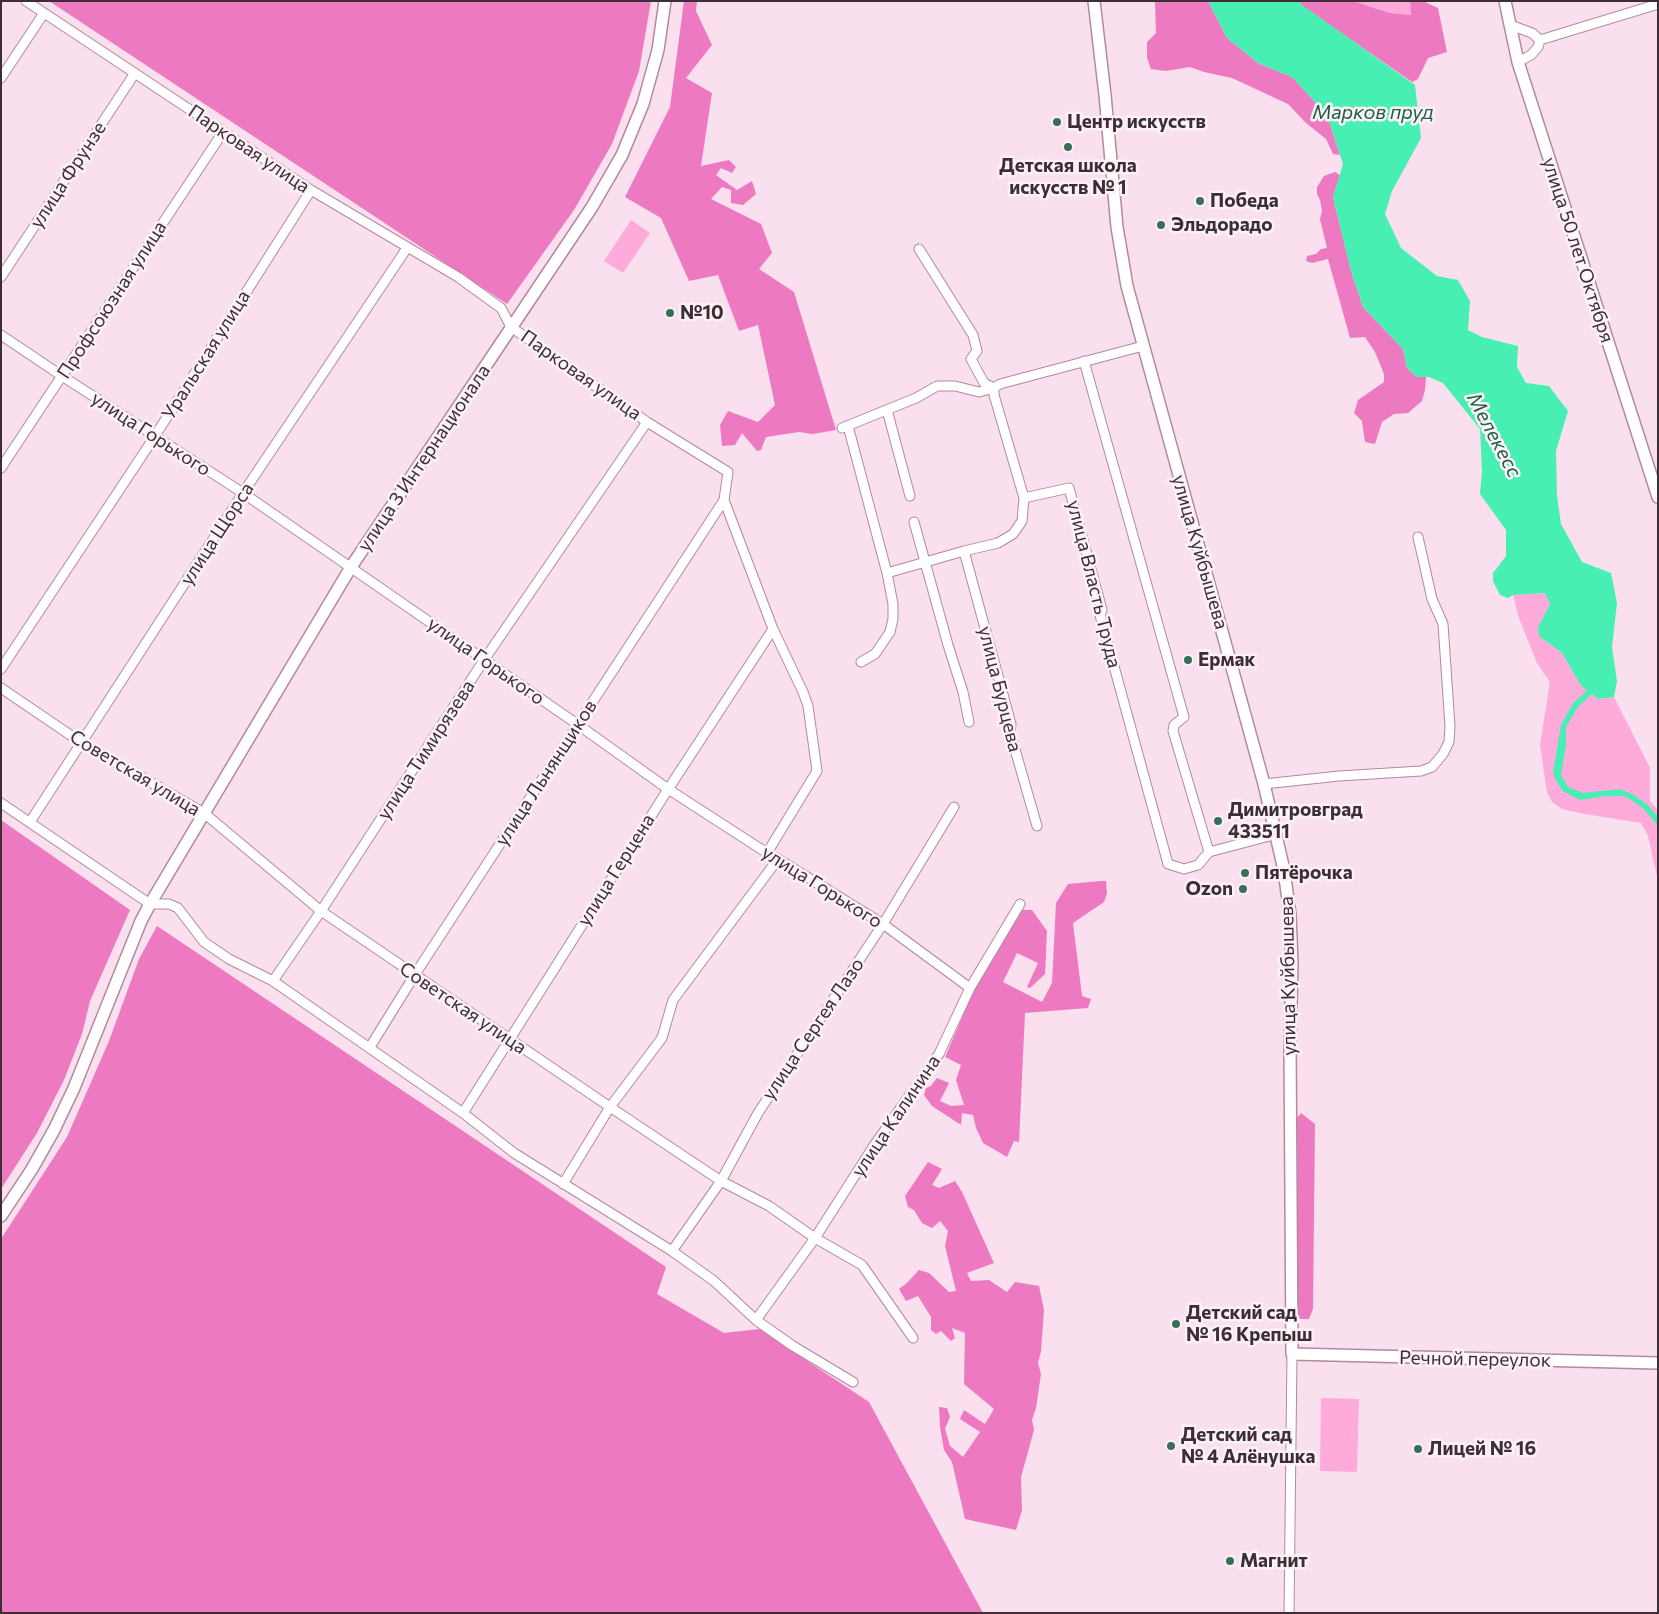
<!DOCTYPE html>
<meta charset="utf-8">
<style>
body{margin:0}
#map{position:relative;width:1659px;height:1614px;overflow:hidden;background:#fadfee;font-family:Commissioner,sans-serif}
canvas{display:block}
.frame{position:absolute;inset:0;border:2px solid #3e2d37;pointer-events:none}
</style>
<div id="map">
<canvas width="1659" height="1614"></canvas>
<div class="frame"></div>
</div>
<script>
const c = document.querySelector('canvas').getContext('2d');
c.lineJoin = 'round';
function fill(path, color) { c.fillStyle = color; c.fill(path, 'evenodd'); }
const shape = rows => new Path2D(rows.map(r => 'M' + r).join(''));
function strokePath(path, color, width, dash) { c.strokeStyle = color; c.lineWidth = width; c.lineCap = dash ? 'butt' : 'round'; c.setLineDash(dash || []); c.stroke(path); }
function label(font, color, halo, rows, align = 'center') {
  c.font = font + ' Commissioner,sans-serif'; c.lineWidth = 5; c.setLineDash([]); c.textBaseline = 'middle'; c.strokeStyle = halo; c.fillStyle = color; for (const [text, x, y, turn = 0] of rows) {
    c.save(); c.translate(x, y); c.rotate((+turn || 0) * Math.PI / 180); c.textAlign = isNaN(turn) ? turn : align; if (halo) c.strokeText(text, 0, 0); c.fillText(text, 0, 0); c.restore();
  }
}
fill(shape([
 [1353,1,1410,1,1411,15,1390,13],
 [631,220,650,233,623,273,604,261],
 [1545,593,1550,604,1538,627,1539,636,1562,653,1580,684,1598,699,1614,697,1650,768,1650,801,1658,810,1658,880,1648,836,1641,823,1579,813,1562,809,1552,802,1547,792,1540,745,1550,682,1537,663,1519,618,1513,595],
 [1321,1398,1359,1399,1357,1472,1320,1471]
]), '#feaadb');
fill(shape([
 [49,1,651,1,639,71,612,144,574,210,507,304],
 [684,1,697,1,696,11,712,45,686,78,712,93,701,166,729,160,736,167,732,173,721,168,716,175,737,190,752,181,756,194,743,205,731,203,731,190,722,187,711,199,761,224,772,253,759,269,794,292,836,430,813,434,799,432,766,437,761,450,757,451,742,433,735,445,722,446,720,425,728,411,758,422,775,405,758,325,739,331,718,275,689,281,661,218,625,197,670,107],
 [1155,1,1208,1,1227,38,1258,63,1292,77,1327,115,1340,155,1333,154,1326,139,1306,123,1288,104,1232,78,1204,72,1190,67,1166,71,1151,69,1147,58,1147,42,1156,33],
 [1299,1,1353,1,1390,13,1411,15,1410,1,1423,1,1438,8,1447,52,1428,58,1418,79,1412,82,1301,5],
 [1335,172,1340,175,1333,197,1351,271,1363,307,1403,349,1407,368,1417,377,1426,377,1425,390,1422,401,1408,413,1394,414,1382,422,1375,444,1365,442,1362,421,1354,413,1358,400,1384,382,1384,374,1375,352,1365,337,1350,338,1328,259,1312,263,1306,261,1307,256,1316,254,1321,249,1327,248,1320,219,1322,211,1320,200,1317,194,1317,187,1324,176],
 [1,820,130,910,90,1001,82,1034,64,1080,37,1133,1,1189],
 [1101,881,1106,881,1107,893,1104,902,1073,923,1082,996,1091,999,1088,1008,1025,1013,1019,1142,1014,1141,1007,1157,983,1143,976,1128,973,1115,962,1113,961,1125,932,1106,924,1095,926,1088,931,1086,937,1078,949,1083,940,1101,951,1106,964,1105,956,1080,961,1065,945,1057,975,988,1022,910,1032,910,1047,931,1045,974,1030,988,1027,987,1038,963,1017,953,1003,982,1042,1002,1052,983,1056,903,1068,884],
 [157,926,666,1267,657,1294,724,1333,759,1329,869,1402,983,1613,1,1613,1,1239,67,1137,109,1041,139,959],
 [1301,1113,1315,1124,1313,1309,1309,1319,1301,1319,1298,1317,1297,1118],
 [928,1162,942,1169,932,1185,939,1188,955,1181,962,1192,994,1263,967,1273,971,1281,989,1280,1007,1292,1015,1282,1039,1286,1044,1310,1041,1351,1038,1363,1041,1374,1036,1408,1032,1420,1034,1430,1021,1477,1022,1510,1016,1530,965,1519,952,1462,944,1450,940,1427,939,1407,947,1408,950,1417,945,1429,950,1446,963,1457,980,1432,960,1419,964,1410,985,1424,994,1409,964,1384,965,1333,952,1328,955,1338,951,1341,941,1331,936,1334,931,1330,931,1317,918,1296,906,1301,899,1289,907,1283,919,1270,929,1273,949,1292,956,1291,945,1246,948,1231,940,1221,932,1228,922,1223,914,1210,908,1207,905,1196]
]), '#ed7ac1');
fill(shape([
 [1208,1,1299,1,1302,5,1415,85,1421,138,1392,191,1385,214,1401,248,1437,276,1458,280,1470,301,1468,330,1482,337,1518,346,1517,367,1526,383,1549,386,1568,411,1556,451,1557,496,1561,524,1582,562,1611,573,1617,603,1612,647,1617,681,1614,697,1598,699,1592,694,1577,708,1566,727,1566,745,1561,775,1568,787,1583,793,1620,789,1632,794,1648,805,1658,817,1658,826,1643,808,1625,796,1606,796,1580,800,1563,791,1556,781,1553,772,1561,725,1573,703,1587,691,1580,684,1562,653,1539,636,1538,627,1550,604,1545,593,1513,595,1508,598,1500,595,1493,581,1493,573,1506,556,1506,530,1480,494,1482,471,1480,429,1443,383,1429,377,1417,377,1407,368,1403,349,1363,307,1351,271,1333,197,1343,164,1327,115,1292,77,1258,63,1227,38]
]), '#47f0b2');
const minor = shape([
 [26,1,311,190,458,277,501,308,511,327,647,422,728,472,724,500,773,629,803,692,808,706,817,771,767,853],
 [1510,25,1532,33,1540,40],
 [1518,62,1531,55,1538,47,1540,40,1658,4],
 [1,78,44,13],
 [919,249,973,335,977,351,971,359,984,383,994,388,994,395,1024,498,1069,488,1102,610,1100,615,1168,864,1184,869,1198,865,1209,852,1277,834],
 [1,277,135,73],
 [1,335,62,376,243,493,577,724,668,789,767,853,778,859,883,924,970,988],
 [1084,361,1184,717,1174,725,1173,731,1209,852],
 [887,410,910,496],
 [848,426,887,573,964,551,998,543,1013,534,1022,521,1024,498],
 [842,428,916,398,937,386,955,386,979,392,994,388,1000,384,1143,346],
 [1,468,223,132],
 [914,522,948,645,963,692,969,722],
 [964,551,1011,724,1010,732,1037,826],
 [861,662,875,654,890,632,893,619,893,604,887,573],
 [1,669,155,436,311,190],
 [1,688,82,743,204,813,321,911,610,1107,721,1181,769,1206,815,1238,862,1265,913,1338],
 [1264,784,1339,776,1421,771,1432,767,1443,754,1449,742,1450,726,1443,624,1432,599,1418,537],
 [1,803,150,904,169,904,178,908,204,942,229,959,273,981,463,1113,514,1153,672,1251,714,1281,756,1320,793,1346,853,1382],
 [30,822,243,493,407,248],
 [273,981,321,911,484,660,647,422],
 [370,1047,414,976,724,500],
 [463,1113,665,794,773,629],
 [563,1184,610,1107,662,1038,673,1000,778,859],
 [672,1251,721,1181,758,1113,883,924,954,807],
 [756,1320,815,1238,875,1144,939,1054,970,988,1020,904],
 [1289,1613,1292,1354]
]);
const major = shape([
 [1094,1,1105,95,1117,227,1127,286,1264,784,1284,870,1290,915,1292,964,1290,1043,1292,1354,1658,1363],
 [1505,1,1518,62,1658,497],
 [1,1216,32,1169,54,1130,74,1088,141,921,150,904,351,567,592,207,622,155,643,104,658,50,665,1]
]);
strokePath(minor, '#b289a0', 11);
strokePath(major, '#b289a0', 14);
strokePath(minor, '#fff', 9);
strokePath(major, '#fff', 11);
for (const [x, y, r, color] of [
 [1057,122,5,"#377057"],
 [1068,147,5,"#377057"],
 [1200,201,5,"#377057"],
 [1161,225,5,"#377057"],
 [670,313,5,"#377057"],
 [1188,660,5,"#377057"],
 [1218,821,5,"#377057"],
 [1245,873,5,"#377057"],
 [1243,889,5,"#377057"],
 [1176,1324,5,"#377057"],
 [1171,1446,5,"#377057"],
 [1418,1449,5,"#377057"],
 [1230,1561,5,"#377057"]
]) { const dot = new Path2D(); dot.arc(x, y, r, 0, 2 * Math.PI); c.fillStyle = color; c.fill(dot); strokePath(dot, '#fbf2f7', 2); }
label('bold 19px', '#3e2d37', '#fbf2f7', [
 ["Центр искусств",1067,122],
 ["Детская школа",1068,166,"center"],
 ["искусств № 1",1068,188,"center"],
 ["Победа",1210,201],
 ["Эльдорадо",1171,225],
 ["№10",680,313],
 ["Ермак",1198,660],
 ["Димитровград",1228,810],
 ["433511",1228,832],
 ["Пятёрочка",1255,873],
 ["Ozon",1233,889,"right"],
 ["Детский сад",1186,1313],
 ["№ 16 Крепыш",1186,1335],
 ["Детский сад",1181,1435],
 ["№ 4 Алёнушка",1181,1457],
 ["Лицей № 16",1428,1449],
 ["Магнит",1240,1561]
], 'left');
label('19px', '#3e2d37', '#fbf2f7', [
 ["Парковая улица",249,149,34],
 ["улица Фрунзе",68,175,-57],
 ["улица 50 лет Октября",1578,250,72],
 ["Профсоюзная улица",112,300,-57],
 ["Уральская улица",206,355,-58],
 ["Парковая улица",581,375,35],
 ["улица Горького",151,434,33],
 ["улица 3 Интернационала",424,458,-56],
 ["улица Щорса",217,534,-57],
 ["улица Куйбышева",1200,552,74],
 ["улица Власть Труда",1094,584,76],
 ["улица Горького",486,661,35],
 ["улица Бурцева",1000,689,76],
 ["улица Тимирязева",426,750,-57],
 ["Советская улица",135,773,31],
 ["улица Льнянщиков",546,773,-57],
 ["улица Герцена",616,870,-58],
 ["улица Горького",822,887,32],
 ["улица Куйбышева",1288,976,-91],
 ["Советская улица",463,1008,34],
 ["улица Сергея Лазо",813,1029,-56],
 ["улица Калинина",896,1116,-56],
 ["Речной переулок",1475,1359,1]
]);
label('italic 20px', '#1e5e45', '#fbf2f7', [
 ["Марков пруд",1373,112],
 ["Мелекесс",1494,435,62]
]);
</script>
